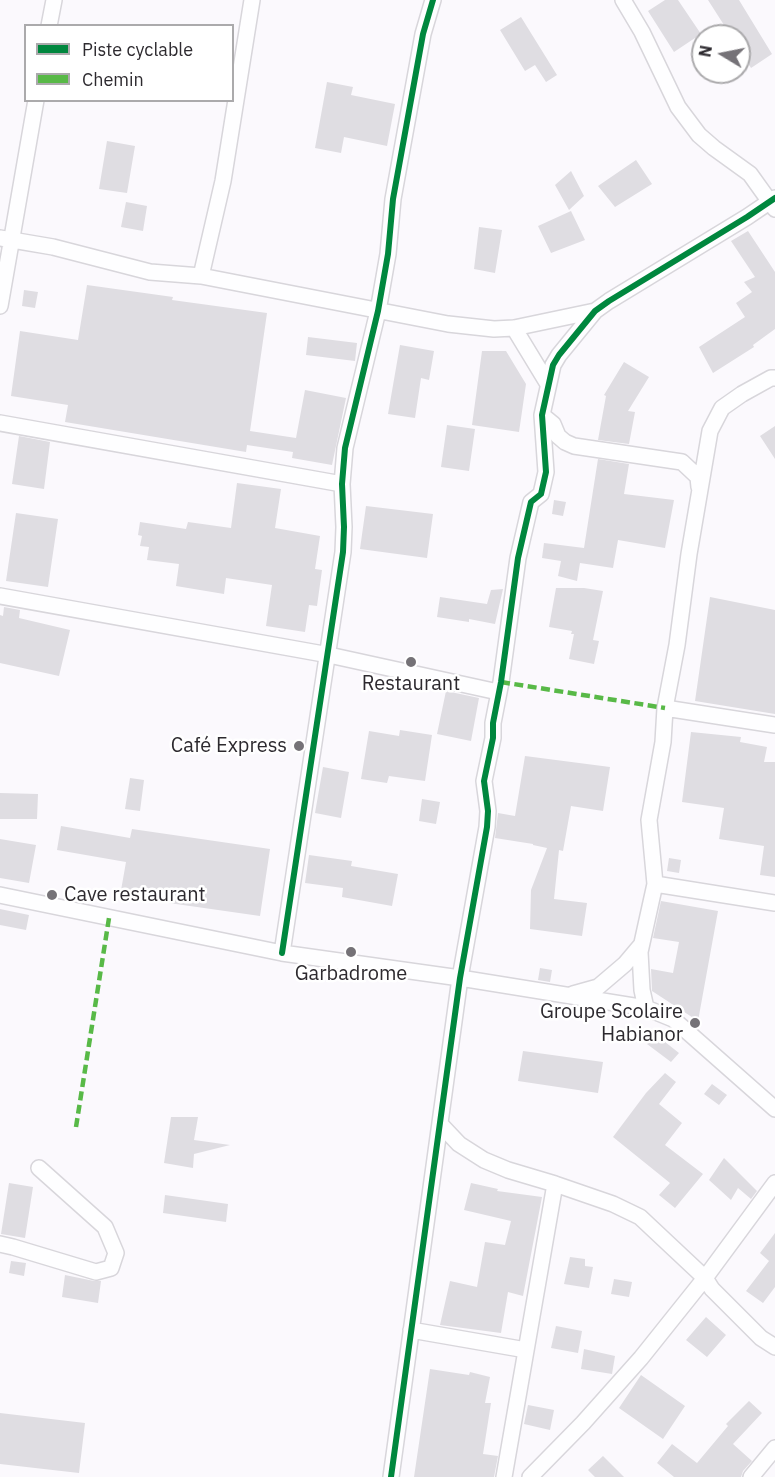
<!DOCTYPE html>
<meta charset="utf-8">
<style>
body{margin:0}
#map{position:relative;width:775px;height:1477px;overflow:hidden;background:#fbf9fd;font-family:"IBM Plex Sans",sans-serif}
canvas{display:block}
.legend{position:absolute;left:24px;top:24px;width:210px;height:78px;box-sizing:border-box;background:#fff;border:2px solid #abaaac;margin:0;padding:8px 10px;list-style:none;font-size:18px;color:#2d2a2f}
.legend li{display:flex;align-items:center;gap:12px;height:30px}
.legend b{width:30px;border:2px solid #abaaac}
.north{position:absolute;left:691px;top:24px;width:60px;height:60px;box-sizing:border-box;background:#fff;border:2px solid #abaaac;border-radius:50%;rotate:280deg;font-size:16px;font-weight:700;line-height:24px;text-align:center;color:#2d2a2f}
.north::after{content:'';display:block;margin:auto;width:21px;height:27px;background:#757277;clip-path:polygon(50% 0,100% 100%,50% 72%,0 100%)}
</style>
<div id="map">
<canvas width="775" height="1477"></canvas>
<ul class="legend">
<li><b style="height:8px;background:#00873e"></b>Piste cyclable</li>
<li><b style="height:8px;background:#58b947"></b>Chemin</li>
</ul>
<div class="north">N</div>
</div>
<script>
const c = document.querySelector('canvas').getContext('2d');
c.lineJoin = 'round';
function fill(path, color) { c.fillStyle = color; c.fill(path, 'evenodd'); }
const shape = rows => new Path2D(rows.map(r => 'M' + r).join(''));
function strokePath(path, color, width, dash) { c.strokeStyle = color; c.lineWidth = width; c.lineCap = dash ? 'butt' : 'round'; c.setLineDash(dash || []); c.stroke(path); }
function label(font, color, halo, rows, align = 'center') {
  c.font = font + ' "IBM Plex Sans",sans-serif'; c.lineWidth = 5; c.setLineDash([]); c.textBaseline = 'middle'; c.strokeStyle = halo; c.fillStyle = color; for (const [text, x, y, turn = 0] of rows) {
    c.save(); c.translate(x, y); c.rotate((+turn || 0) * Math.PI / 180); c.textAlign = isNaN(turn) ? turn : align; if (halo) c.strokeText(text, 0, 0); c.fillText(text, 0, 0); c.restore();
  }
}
fill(shape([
 [665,0,678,0,701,34,674,52,648,11],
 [708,0,739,0,772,54,751,68,739,48,739,36,731,36],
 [521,17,557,75,546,82,535,65,525,71,500,30],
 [327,82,353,87,351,95,395,104,387,146,344,137,341,153,315,148],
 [107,141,135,146,127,193,99,189],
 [636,160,652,184,615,207,598,186],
 [571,171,584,196,569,210,555,185],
 [126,202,147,206,143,231,121,227],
 [571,211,585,240,551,253,538,226],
 [479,227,502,230,495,273,474,269],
 [748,231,775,272,775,329,753,345,754,347,713,373,699,347,745,317,736,303,752,292,744,282,755,277,731,241],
 [87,285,173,297,172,300,267,313,250,431,296,438,305,390,346,398,332,465,292,458,293,452,247,445,246,452,65,422,68,405,11,396,20,331,78,340],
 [24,290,38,292,35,308,22,306],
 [308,337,357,343,355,361,306,355],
 [400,345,434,351,429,380,421,378,415,418,388,414],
 [482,351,506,351,526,384,519,432,472,425],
 [624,362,649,377,628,411,635,412,629,444,598,440,606,396,604,395],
 [447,425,475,429,469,471,441,467],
 [775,426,775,459,760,436],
 [19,436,50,442,44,489,12,484],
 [598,459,629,464,624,494,674,500,665,548,618,540,613,568,580,563,577,581,558,576,561,561,542,558,544,543,584,548],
 [237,483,281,489,275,528,320,536,315,569,322,570,317,606,309,605,305,632,266,626,272,585,226,578,224,594,176,586,179,564,147,560,149,547,140,546,142,536,138,535,140,522,186,529,188,522,231,528],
 [554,500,566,502,563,516,552,514],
 [366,506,433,514,427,558,360,549],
 [16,513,58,519,48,587,6,581],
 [556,588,584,588,603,591,593,640,599,641,594,664,569,659,574,634,571,634,572,631,549,627],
 [503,589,495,624,469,619,469,622,437,617,440,597,487,604,491,590],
 [710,597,775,610,775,714,695,701],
 [4,607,20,610,19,618,70,630,59,676,0,663,0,615,3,616],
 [446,691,479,698,471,741,437,734],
 [400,730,432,735,425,781,389,776,387,783,361,779,369,731,399,736],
 [691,732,741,737,740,742,767,747,764,762,775,762,775,877,760,875,764,846,719,839,724,808,682,802],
 [525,756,610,767,603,811,571,806,563,851,559,850,554,899,587,903,582,936,530,929,531,890,547,848,533,845,533,844,495,838,498,813,515,816],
 [323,767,349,772,341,818,315,813],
 [130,778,144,780,140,811,125,809],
 [0,793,38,794,37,819,0,819],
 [422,799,440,802,436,824,419,821],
 [61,826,130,838,132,829,270,849,260,916,120,896,126,862,57,850],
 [0,839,36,845,29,883,0,878],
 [309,855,352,861,351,866,398,874,392,906,342,897,343,888,305,883],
 [669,858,681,860,679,873,667,871],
 [661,901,718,911,698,1021,652,991,651,969,673,973,679,942,653,938],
 [0,909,29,915,26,930,0,925],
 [540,968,552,970,550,982,538,980],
 [655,1034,679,1053,671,1062,647,1044],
 [523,1051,603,1062,598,1093,518,1081],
 [665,1073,676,1082,659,1104,682,1123,665,1145,703,1174,675,1208,659,1195,670,1183,613,1137,646,1093],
 [712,1084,727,1095,719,1105,704,1094],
 [171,1117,198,1117,194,1140,230,1145,194,1154,193,1168,164,1163],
 [724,1158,757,1191,751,1199,738,1188,731,1200,709,1180],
 [9,1183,33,1187,25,1238,1,1234],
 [471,1183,498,1189,497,1191,542,1197,523,1296,508,1292,501,1333,440,1325,450,1281,477,1287,485,1242,505,1245,511,1221,464,1210],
 [165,1195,228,1204,226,1222,163,1213],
 [775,1233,775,1287,763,1303,746,1291,769,1261,760,1253],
 [570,1257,585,1259,585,1266,593,1267,589,1288,564,1284],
 [11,1261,26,1263,24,1276,9,1273],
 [65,1275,94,1281,101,1281,98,1303,62,1297],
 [614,1279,632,1282,629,1297,611,1294],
 [706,1317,726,1335,707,1357,686,1340],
 [556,1326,582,1331,578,1353,551,1348],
 [584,1349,615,1356,612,1374,581,1369],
 [430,1369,469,1375,470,1372,490,1377,485,1403,491,1403,483,1454,498,1456,494,1477,414,1477],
 [641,1375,685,1406,663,1439,619,1408],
 [749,1401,762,1413,733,1444,752,1461,743,1471,741,1477,674,1477,657,1463,672,1444,697,1463,728,1426,726,1424],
 [528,1405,554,1410,550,1430,524,1424],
 [0,1413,85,1423,79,1473,0,1464],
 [603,1456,624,1477,595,1477,588,1470]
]), '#dfdde2');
const minor = shape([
 [623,0,642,32,678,107,699,135,714,148,750,174,775,209],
 [49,26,54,0],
 [0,238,53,247,150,272,201,276,448,324,494,329,514,328,595,311],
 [201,276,223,181,252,0],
 [0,306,36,100],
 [514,328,548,384],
 [542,415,553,424,558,436,565,442,574,446,682,462,698,477,699,487],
 [0,423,342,484],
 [0,596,329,655,498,692],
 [665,708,775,725],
 [655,884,775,903],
 [0,895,282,953,460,978,646,1008,673,1019,775,1109],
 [282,953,343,552,344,527,342,484,345,448,378,311,388,254,393,199,423,34,433,0],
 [573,994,598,987,625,964,641,945],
 [646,1008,642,990,640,952,655,884,649,820,663,742,665,708,677,645,689,554,710,431,722,408,742,394,771,378,775,378],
 [441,1125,459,1144,484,1160,508,1170,555,1184,613,1204,640,1217,705,1278,712,1289,761,1338,775,1347],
 [0,1244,13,1247,96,1272,111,1268,116,1253,105,1227,39,1168],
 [411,1330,526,1350],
 [391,1477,460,978,487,827,488,811,484,781,493,738,493,723,501,682,518,558,531,502,541,494,546,472,542,415,553,365,559,355,595,311,609,301,747,217,775,198],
 [504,1477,555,1184],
 [530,1477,583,1423,641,1358,705,1278,775,1183],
 [751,1477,775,1448]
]);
strokePath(minor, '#d8d6db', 18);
strokePath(minor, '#fefeff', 15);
strokePath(shape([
 [501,682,665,708],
 [76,1127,109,918]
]), '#58b947', 4.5, [9, 4.5]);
strokePath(shape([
 [282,953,343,552,344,527,342,484,345,448,378,311,388,254,393,199,423,34,433,0],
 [391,1477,460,978,487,827,488,811,484,781,493,738,493,723,501,682,518,558,531,502,541,494,546,472,542,415,553,365,559,355,595,311,609,301,747,217,775,198]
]), '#00873e', 6);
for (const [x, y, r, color] of [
 [411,662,6,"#757277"],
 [299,746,6,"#757277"],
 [52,895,6,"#757277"],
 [351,952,6,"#757277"],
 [695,1023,6,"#757277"]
]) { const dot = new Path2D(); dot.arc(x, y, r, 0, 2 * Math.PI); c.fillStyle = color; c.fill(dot); strokePath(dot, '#fff', 2); }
label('20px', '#2d2a2f', '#fff', [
 ["Restaurant",411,684],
 ["Café Express",287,746,"right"],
 ["Cave restaurant",64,895,"left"],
 ["Garbadrome",351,974],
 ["Groupe Scolaire",683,1012,"right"],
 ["Habianor",683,1035,"right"]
]);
</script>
